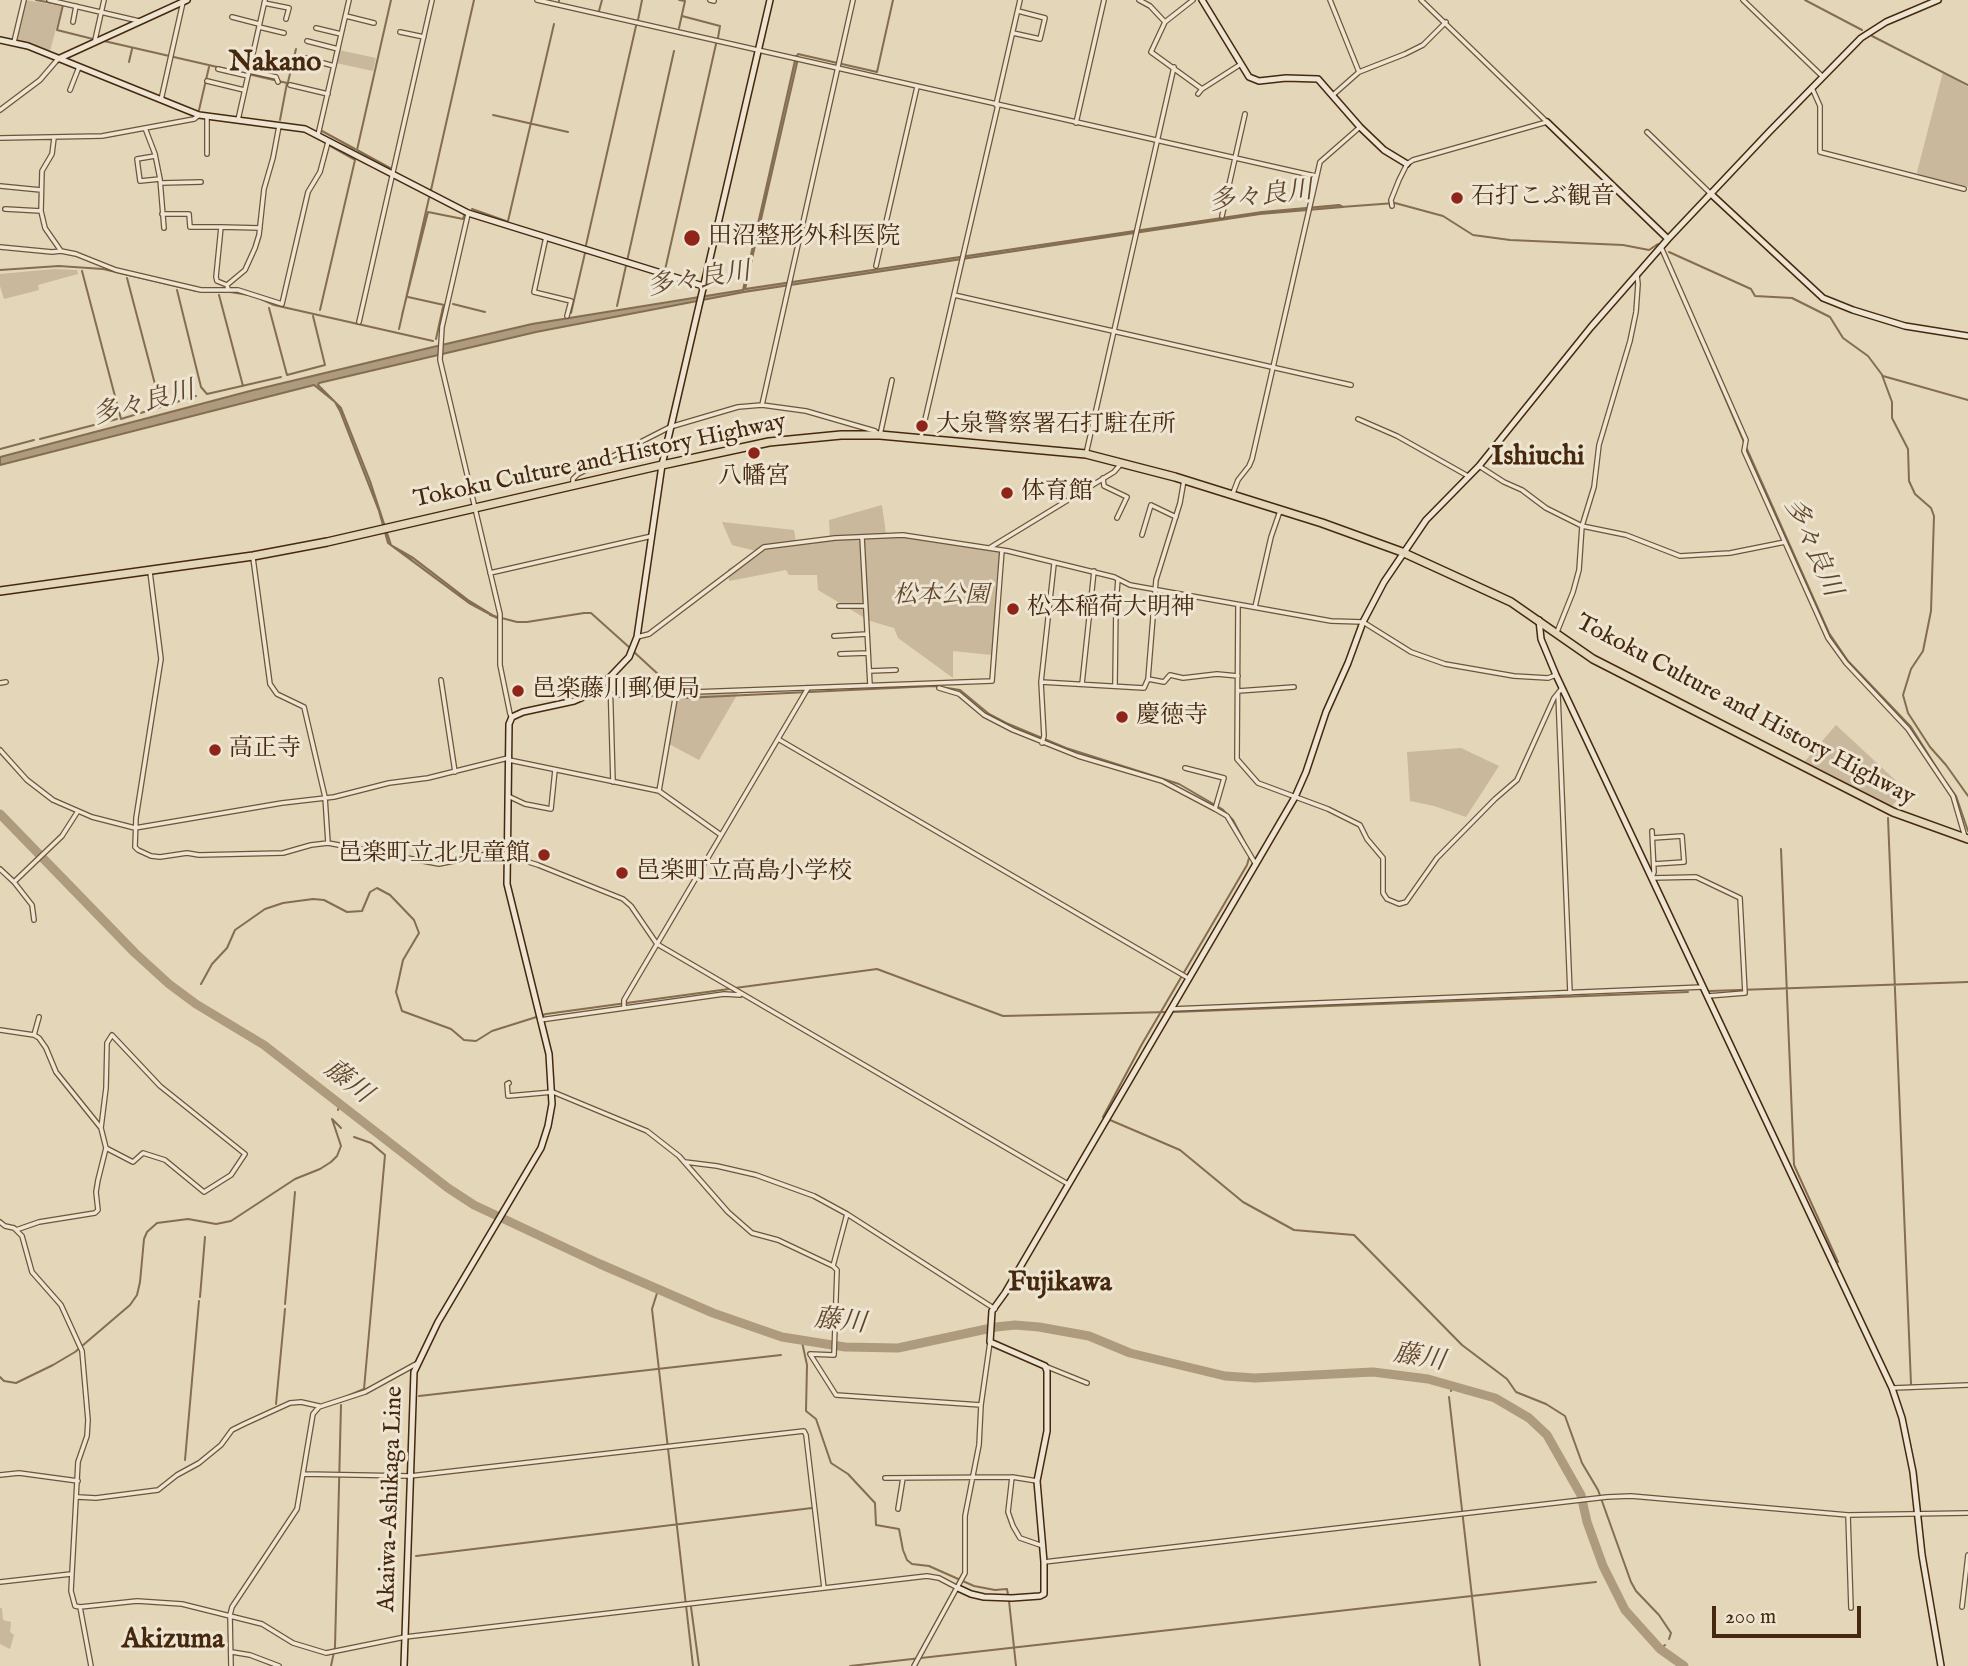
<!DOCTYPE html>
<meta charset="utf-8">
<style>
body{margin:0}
#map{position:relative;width:1968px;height:1666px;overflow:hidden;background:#e4d6b8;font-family:"IM FELL English",serif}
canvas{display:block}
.scale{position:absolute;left:1712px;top:1606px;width:149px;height:32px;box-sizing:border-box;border:4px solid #46280e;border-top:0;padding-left:9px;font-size:21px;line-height:24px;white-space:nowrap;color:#46280e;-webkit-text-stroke:5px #ede4d1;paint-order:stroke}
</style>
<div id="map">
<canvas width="1968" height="1666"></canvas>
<div class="scale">200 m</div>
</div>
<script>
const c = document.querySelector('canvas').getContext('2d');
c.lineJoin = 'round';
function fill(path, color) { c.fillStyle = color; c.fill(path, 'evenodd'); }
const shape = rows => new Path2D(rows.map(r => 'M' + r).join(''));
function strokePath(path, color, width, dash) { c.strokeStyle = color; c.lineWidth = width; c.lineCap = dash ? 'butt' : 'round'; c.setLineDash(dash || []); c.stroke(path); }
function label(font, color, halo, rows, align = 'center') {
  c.font = font + ' "IM FELL English","Noto Serif JP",serif'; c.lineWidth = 6; c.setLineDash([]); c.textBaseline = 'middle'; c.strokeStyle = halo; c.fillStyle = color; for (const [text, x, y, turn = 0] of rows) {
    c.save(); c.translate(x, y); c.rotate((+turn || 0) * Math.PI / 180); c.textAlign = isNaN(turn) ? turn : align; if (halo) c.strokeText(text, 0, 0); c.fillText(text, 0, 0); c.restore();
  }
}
fill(shape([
 [25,0,62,6,50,51,16,40],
 [339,50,376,58,373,71,336,63],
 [1943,72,1968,87,1968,187,1919,175,1917,172],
 [54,269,77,270,78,274,38,285,39,290,4,299,0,286,0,274],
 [882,505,886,534,883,535,903,535,1001,550,992,655,953,651,953,678,898,638,894,628,870,621,818,590,817,575,789,575,786,570,729,581,728,569,760,552,732,545,722,522,794,530,796,542,830,539,829,520],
 [740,690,699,760,667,743,676,693],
 [1836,725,1906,790,1892,806,1805,761],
 [1461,748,1499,766,1466,817,1434,806,1410,801,1407,752],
 [0,1608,2,1608,3,1620,11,1622,10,1632,14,1635,10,1649,0,1644]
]), '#c9b89b');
const water = shape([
 [796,56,797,63,745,289,1262,212,1339,205,1343,207,1260,214,744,292,536,332,319,383,318,385,341,408,370,481,391,545,412,557,468,600,499,619,469,603,388,543,379,511,340,411,335,402,314,385,0,465,0,457,250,391,433,347,532,324,743,290,796,56]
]);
fill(water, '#ae9b7e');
strokePath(water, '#846d51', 2);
strokePath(shape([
 [36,0,63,5,57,30,93,39],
 [679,0,685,1,679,28],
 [1805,0,1862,30],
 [559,1,559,0],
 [599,11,602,0],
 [682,16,720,26,718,38],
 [638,20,642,0],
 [1872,36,1968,85],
 [104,41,287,83,280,120],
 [797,56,798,54,877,72,893,0],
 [129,62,132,49],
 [288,82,296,49],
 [199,110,209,67],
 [493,115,568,132],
 [322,131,355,149],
 [390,168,357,150,391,0],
 [431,190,474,0],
 [1341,207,1395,203,1443,216,1473,235,1510,240,1623,245,1649,250,1658,244],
 [472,209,506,221],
 [508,221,554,24],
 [586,245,636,26],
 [1669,252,1751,289,1755,296,1792,298,1830,317,1843,338,1868,356,1883,376,1968,400],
 [0,270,59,266,103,269,197,291],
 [665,270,716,44],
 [82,271,121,419,196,396],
 [127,278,161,407],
 [177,290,201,387,207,394,281,377],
 [230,292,249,295],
 [219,295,243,386],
 [408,297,444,305],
 [261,299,274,305,433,341],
 [453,304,485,312],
 [617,306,674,51],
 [269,308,287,375,325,365,313,316],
 [320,310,355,160,330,146],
 [571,313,585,253],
 [402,315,428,212,463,219,464,216],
 [399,329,429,198],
 [1698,335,1744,442],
 [436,339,443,307],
 [1882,375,1892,402,1892,418,1908,449,1909,481,1915,494,1931,508,1934,516,1931,611,1923,651,1911,669,1903,695,1908,713,1930,747,1946,765,1968,796],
 [40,439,117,419],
 [1746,447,1829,633,1848,661,1911,727,1940,773],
 [0,449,34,440],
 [401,552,411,559],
 [490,615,517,622,527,622,584,613,591,613,630,648],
 [634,652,684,698,934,686,960,690,989,714,1006,723,1066,748,1179,784,1222,809,1233,820,1250,852],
 [1945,781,1956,796,1968,831],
 [1888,818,1911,1384],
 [1781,849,1794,1165,1838,1262],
 [1249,858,1247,865,1142,1044,1103,1117,1180,1150,1243,1202,1294,1230,1354,1235,1462,1345,1507,1379,1516,1392,1546,1404,1565,1416,1582,1463,1598,1490,1631,1582,1636,1591,1659,1615,1671,1633,1669,1639],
 [201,984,212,964,227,948,235,930,265,909,283,903,313,899,324,900,347,912,362,911,370,892,377,888,390,895,414,920,419,933,403,960,396,992,402,1011,451,1029,464,1040,476,1041,492,1031,546,1014,729,989],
 [735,988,877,969,1003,1016,1168,1012],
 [1710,991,1968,982],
 [1174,1012,1688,992],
 [338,1110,340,1104],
 [332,1119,341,1128],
 [658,1290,652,1309,693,1666],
 [200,1297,205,1237],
 [285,1304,295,1192],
 [802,1342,807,1365,806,1411,816,1419,831,1463,848,1474,875,1503,876,1525,899,1529,903,1550,907,1560,912,1564,929,1566,974,1586,995,1590,1007,1589,1008,1595],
 [0,1377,4,1381,16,1383,53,1365,75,1352,130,1305,137,1295,140,1282,144,1239,147,1232,157,1223,188,1219,216,1224,231,1221,295,1179,320,1169,331,1162,337,1156,341,1146,332,1119],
 [1451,1391,1452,1385],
 [419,1396,781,1355],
 [345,1397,364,1389,385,1155,371,1143,354,1137],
 [1449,1397,1480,1666],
 [276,1404,285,1309],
 [185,1460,199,1301],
 [416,1556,812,1508],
 [1009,1601,1016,1666],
 [691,1607,699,1666],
 [1660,1649,1665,1645],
 [331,1666,335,1647,341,1405],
 [850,1666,1596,1582]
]), '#846d51', 2);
strokePath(shape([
 [0,814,135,953,169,984,196,1004,264,1045,448,1188,474,1205,600,1264,713,1313,782,1337,845,1347,898,1348,996,1327,1015,1325,1039,1327,1089,1336,1130,1353,1225,1376,1255,1378,1373,1372,1428,1379,1495,1398,1529,1418,1547,1435,1581,1495,1587,1522,1603,1566,1625,1610,1660,1649,1684,1666]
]), '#ae9b7e', 9);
const street = shape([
 [49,0,139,21],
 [537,0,1315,176],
 [710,0,714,1],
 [1139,0,1150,6,1165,22,1151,52,1202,89],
 [1330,0,1359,72],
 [1743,0,1822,76],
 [264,3,289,8,286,19],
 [346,16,374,23],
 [232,17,259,24],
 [73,22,76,6],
 [1165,22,1193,0],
 [259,27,284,33],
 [316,28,341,34],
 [400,32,424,37],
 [1013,33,1040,39,1045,18,1018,11],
 [95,40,104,0],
 [307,41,338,49],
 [14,42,24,0],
 [305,58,334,66],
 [218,69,248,76],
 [249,71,276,77,278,82],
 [207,81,244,90],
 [290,85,328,94],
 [1812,88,1820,106,1820,152,1964,189],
 [70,90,79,67],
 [1198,94,1202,89,1241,64],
 [1333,95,1359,72,1405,54,1423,45,1446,22],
 [161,100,183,2],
 [996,105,1020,0],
 [0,110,40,80,58,59],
 [207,116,207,154],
 [238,120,265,0],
 [1076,123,1104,0],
 [145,128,155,154,160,179,164,228],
 [1647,132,1711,194],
 [318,135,349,0],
 [0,138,102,136,194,119,198,116],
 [54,138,52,154,42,171,41,211,45,228,61,251,76,254,116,270,201,290,238,290,282,304,308,192,320,172,328,142],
 [155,156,137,159,140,181,160,179],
 [161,183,201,182],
 [0,186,41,190],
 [1392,206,1391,200,1399,180,1407,164,1413,160,1547,122,1421,0],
 [5,209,41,211],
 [162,214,189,214,190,227,221,227,216,277,217,281,227,285],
 [468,214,442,327,440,360,500,614,500,665,510,714,512,717],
 [1222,216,1245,114],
 [221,227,260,228],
 [546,237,534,292,571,301,567,316],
 [0,247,52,252,61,251],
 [1661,247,1746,440,1744,451,1828,638,1846,663,1908,729,1953,796,1965,837],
 [876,266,917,87],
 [228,289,227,285,245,270,255,248,259,235,264,189,273,158,279,126],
 [954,295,1351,385],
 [359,322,432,0],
 [762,405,853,0],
 [1358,419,1397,436,1468,476],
 [921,437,998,105],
 [1086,454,1174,67],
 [1479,466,1504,482,1522,490,1546,508,1582,526,1626,535,1680,556,1730,553,1785,542],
 [1103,478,1104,486,1127,497,1117,518],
 [573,483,573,479,578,474,670,427,738,407,762,405,806,411,875,431,880,435,892,380],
 [1233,493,1238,480,1249,466,1252,459,1320,162,1360,127],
 [1142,535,1151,505,1176,517],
 [862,537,870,685],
 [991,547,1114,472,1120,465],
 [253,558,270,684,277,694,304,707,325,797,328,843],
 [150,572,161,659,136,818,135,847,138,850,151,856,160,857,187,853,199,855,283,853,311,845,328,843,439,864,497,852,538,865,623,899,631,906,657,944,1068,1184],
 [490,573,652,536],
 [1091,600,1116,604,1115,685],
 [1116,604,1118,579],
 [1238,605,1237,759,1258,783,1328,809,1360,825,1367,839,1383,858,1383,893,1387,899,1399,904,1406,902,1437,858,1495,799,1517,780,1554,698,1562,688],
 [839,606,865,606],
 [1255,607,1271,537,1280,511],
 [1557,632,1573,592,1579,570,1582,526,1594,487,1599,445,1630,341,1636,312,1638,284,1637,275],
 [834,636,867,634],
 [637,637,649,634,764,547,835,538,903,535,1008,551,1114,577,1130,585,1331,621,1363,622,1411,652,1445,664,1514,676,1548,678,1556,675],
 [840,654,868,653],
 [869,671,896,670],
 [610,677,613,782],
 [1148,679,1164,682,1170,675,1183,678,1217,674,1238,676],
 [441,680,455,772],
 [1041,682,1144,688,1148,679,1156,580,1180,503,1184,480],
 [0,683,6,682],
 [1082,684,1094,571],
 [939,688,959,694,984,715,1013,730,1078,756,1162,781,1215,809,1227,816,1255,863],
 [1238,691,1294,687],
 [1558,694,1570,993],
 [612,695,992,681,1002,550],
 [778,739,1188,978],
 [1042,743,1044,736,1041,682,1054,564],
 [0,750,27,780,53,800,92,817,135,828,282,803,334,797,389,783,428,778,508,758],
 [509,760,659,791,721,835],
 [1185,768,1224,778,1215,809],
 [659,791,676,693],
 [508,796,525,804,551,809,555,770],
 [1652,831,1654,872,1652,878,1696,877,1740,898,1745,993,1708,996],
 [1653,838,1682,836,1684,862,1654,864],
 [0,869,14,882,32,905,34,920],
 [14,882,62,836,78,811],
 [624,1008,624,1000,808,688],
 [1172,1009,1703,987],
 [540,1020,724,994,740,995],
 [0,1030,34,1035,39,1038,46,1048,56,1072,101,1128,106,1148,98,1180,96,1192,98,1210,95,1213,39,1222,16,1230],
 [34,1035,39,1017],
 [509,1083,507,1084,508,1096,553,1092,647,1131,679,1156,728,1212,752,1233,778,1240,833,1266,837,1270,834,1355,810,1354,836,1395,981,1405],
 [101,1128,106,1088,107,1043,112,1035,160,1086,245,1154,231,1175,204,1192,165,1160,143,1153,133,1162,106,1148],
 [685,1162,717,1166,756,1175,814,1196,847,1214,995,1309],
 [0,1222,5,1226,14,1228,22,1236,32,1272,61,1305,82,1351,88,1420,87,1436,78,1462,71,1591,75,1606,80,1607,91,1666],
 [833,1266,847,1214],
 [1045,1366,1087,1383],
 [1893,1388,1968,1385],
 [303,1474,410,1476,804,1431,806,1435,824,1588],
 [0,1475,19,1473,78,1481],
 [1012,1477,1008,1512,1013,1526,1020,1538,1043,1546],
 [885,1478,1012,1477,1037,1481],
 [78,1497,96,1498,158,1490,177,1475,199,1463,221,1445,232,1430,244,1424,290,1403,301,1402,319,1406],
 [898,1509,903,1478],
 [1848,1515,1851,1608],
 [1044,1562,1607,1497,1631,1496,1848,1515,1968,1513],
 [0,1582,71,1574],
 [80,1607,137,1601,182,1604,262,1624,293,1643,326,1653,405,1637,927,1576,939,1578,958,1588],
 [1962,1607,1968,1555],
 [232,1652,250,1655,279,1666],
 [231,1666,230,1615,232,1607,297,1509,313,1414,319,1407,365,1392,416,1364],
 [914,1666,965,1573,965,1516,979,1445,981,1405,990,1342]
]);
const secondary = shape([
 [1202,0,1249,77,1259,81,1286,78,1318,79,1360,127,1384,150,1407,164],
 [0,40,28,46,199,115,305,129,468,213,703,286],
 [58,59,187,0],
 [1547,122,1668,239],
 [1711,194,1823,298,1853,310,1905,326,1968,336],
 [1539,620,1541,639,1556,675,1892,1388,1902,1418,1913,1472,1922,1555,1941,1666],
 [958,1588,971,1594,984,1597,1012,1598,1040,1596,1044,1594,1044,1562,1037,1481,1047,1431,1047,1371,1045,1366,990,1342,992,1311,1005,1293,1295,797,1306,772,1326,712,1348,663,1363,622,1384,582,1426,520,1479,466,1591,327,1668,239,1770,131,1861,38,1886,22,1938,0],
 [404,1666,414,1372,438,1322,541,1148,548,1126,552,1104,549,1054,507,884,509,724,512,717,523,712,574,701,590,694,610,677,629,657,637,637,662,465,770,0]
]);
const highway = shape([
 [0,591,253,556,327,542,662,465,769,442,841,435,880,435,1086,454,1175,477,1322,523,1402,552,1511,602,1593,659,1893,812,1968,839]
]);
strokePath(street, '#6e5438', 6);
strokePath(secondary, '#46280e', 8);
strokePath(highway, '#46280e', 10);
strokePath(street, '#ede4d1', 3.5);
strokePath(secondary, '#ede4d1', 5);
strokePath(highway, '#e4d6b8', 7);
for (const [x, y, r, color] of [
 [1457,198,7,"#8f2418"],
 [692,238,9,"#8f2418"],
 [922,426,7,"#8f2418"],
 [754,453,7,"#8f2418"],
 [1007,493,7,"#8f2418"],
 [1013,609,7,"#8f2418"],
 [518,691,7,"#8f2418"],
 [1122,717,7,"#8f2418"],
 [215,750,7,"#8f2418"],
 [544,855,7,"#8f2418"],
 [622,873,7,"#8f2418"]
]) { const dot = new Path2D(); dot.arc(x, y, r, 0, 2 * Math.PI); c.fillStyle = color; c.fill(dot); strokePath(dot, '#ede4d1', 2.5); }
label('24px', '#46280e', '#ede4d1', [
 ["石打こぶ観音",1471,198],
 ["田沼整形外科医院",708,238],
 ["大泉警察署石打駐在所",936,426],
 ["八幡宮",754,478,"center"],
 ["体育館",1021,493],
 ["松本稲荷大明神",1027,609],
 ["邑楽藤川郵便局",532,691],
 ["慶徳寺",1136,717],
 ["高正寺",229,750],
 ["邑楽町立北児童館",530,855,"right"],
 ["邑楽町立高島小学校",636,873]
], 'left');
label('24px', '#46280e', '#ede4d1', [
 ["Tokoku Culture and History Highway",600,462,-12],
 ["Tokoku Culture and History Highway",1745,711,28],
 ["Akaiwa-Ashikaga Line",392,1499,-88]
]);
label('italic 24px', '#60452a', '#ede4d1', [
 ["松本公園",941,597]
]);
label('italic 26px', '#60452a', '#ede4d1', [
 ["多々良川",1261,198,-7],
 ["多々良川",699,281,-9],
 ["多々良川",144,405,-15],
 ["多々良川",1811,548,66],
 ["藤川",347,1083,38],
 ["藤川",840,1323,6],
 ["藤川",1419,1359,10]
]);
label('bold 28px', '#46280e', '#ede4d1', [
 ["Nakano",275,64],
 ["Ishiuchi",1538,458],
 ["Fujikawa",1060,1284],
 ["Akizuma",173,1641]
]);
</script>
